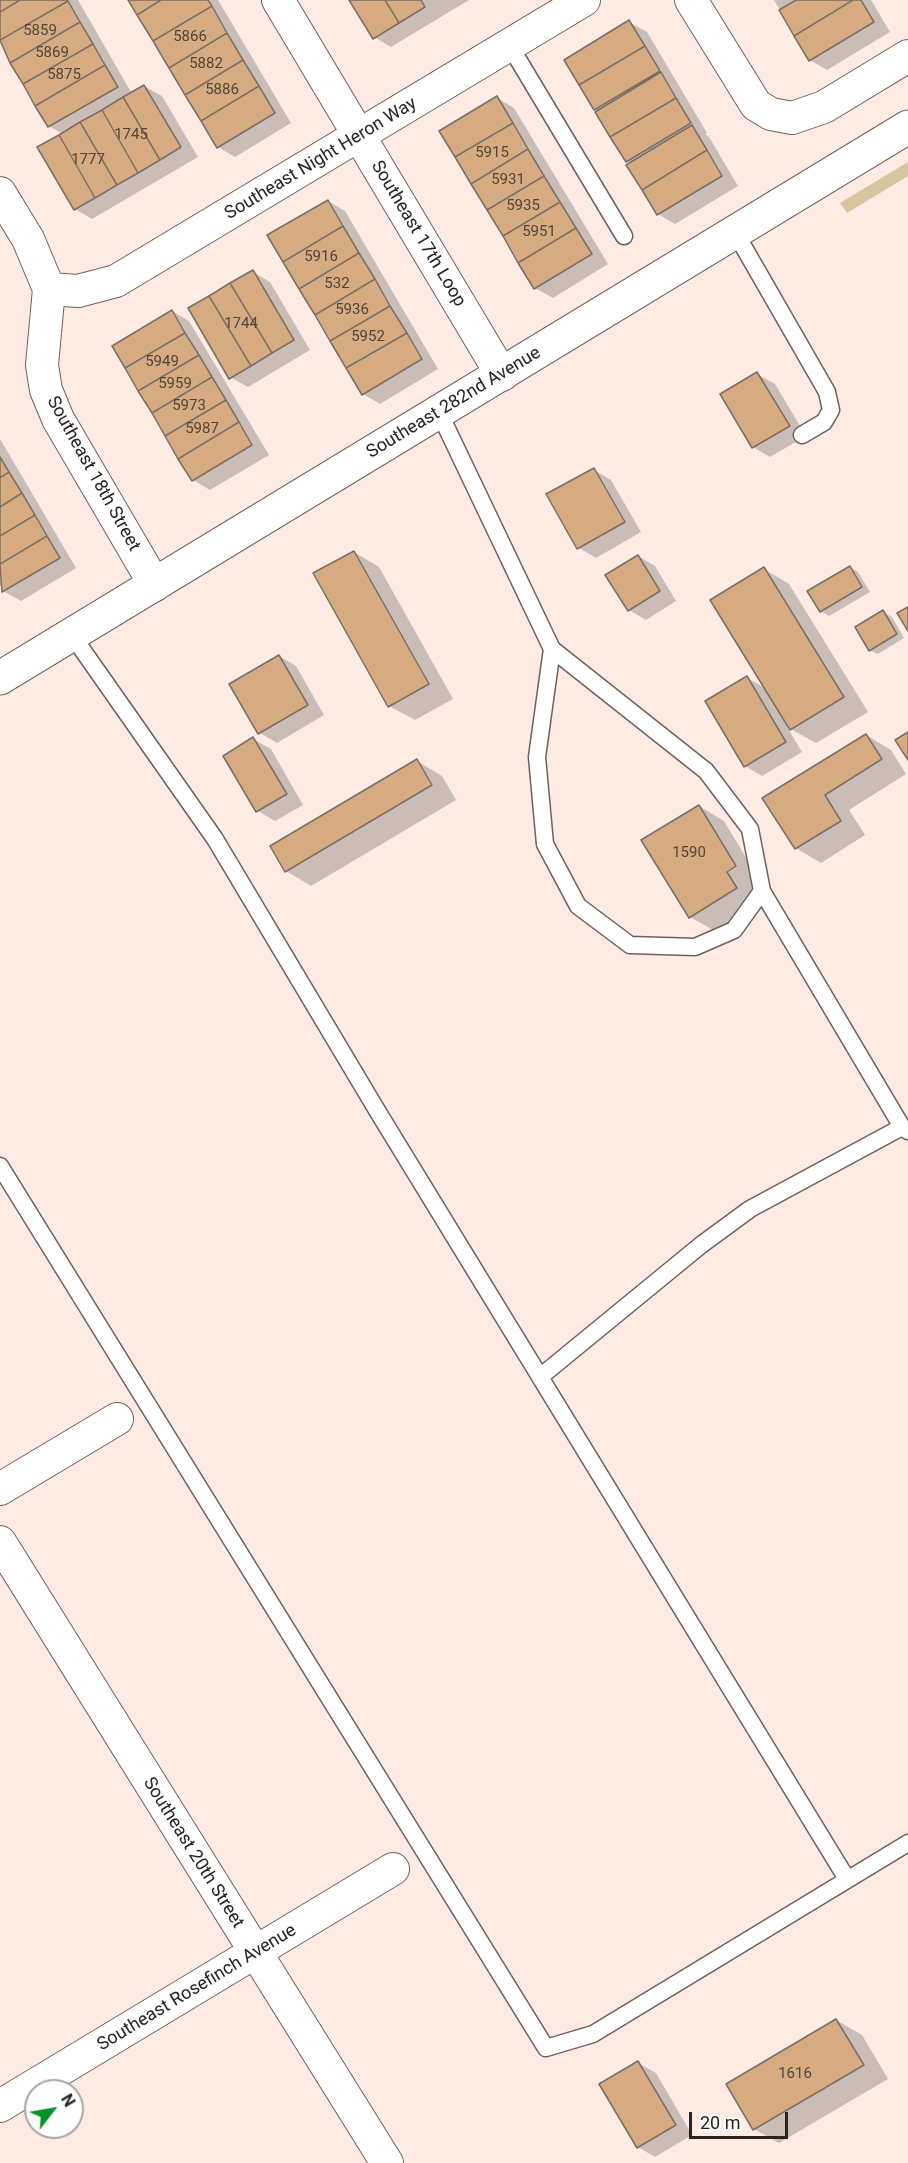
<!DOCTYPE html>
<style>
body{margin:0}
#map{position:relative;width:908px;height:2163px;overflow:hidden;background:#fdebe4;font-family:Roboto,sans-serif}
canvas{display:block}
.north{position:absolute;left:24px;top:2079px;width:60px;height:60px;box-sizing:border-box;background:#fdfdfd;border:2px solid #a8a6a5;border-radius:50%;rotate:59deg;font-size:16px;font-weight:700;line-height:24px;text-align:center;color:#292320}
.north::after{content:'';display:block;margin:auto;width:21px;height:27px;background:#019328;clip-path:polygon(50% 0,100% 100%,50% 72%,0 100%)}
.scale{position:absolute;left:689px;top:2112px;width:99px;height:27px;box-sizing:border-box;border:3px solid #292320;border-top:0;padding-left:8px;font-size:18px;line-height:21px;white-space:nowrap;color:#292320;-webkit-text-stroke:4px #fdfdfd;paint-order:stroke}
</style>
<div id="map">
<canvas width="908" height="2163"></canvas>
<div class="north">N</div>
<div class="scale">20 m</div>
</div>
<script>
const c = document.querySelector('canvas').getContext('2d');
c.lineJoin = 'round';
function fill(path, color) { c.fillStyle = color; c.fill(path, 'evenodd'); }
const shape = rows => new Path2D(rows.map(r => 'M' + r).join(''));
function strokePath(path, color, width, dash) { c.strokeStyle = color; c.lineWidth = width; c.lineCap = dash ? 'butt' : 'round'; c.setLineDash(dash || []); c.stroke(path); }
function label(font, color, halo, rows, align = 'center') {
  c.font = font + ' Roboto,sans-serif'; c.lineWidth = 4.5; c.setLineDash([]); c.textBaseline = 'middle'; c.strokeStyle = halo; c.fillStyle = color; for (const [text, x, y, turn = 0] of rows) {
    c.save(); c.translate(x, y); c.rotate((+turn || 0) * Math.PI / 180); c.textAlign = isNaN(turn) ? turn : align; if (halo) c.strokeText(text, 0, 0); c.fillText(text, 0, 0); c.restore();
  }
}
fill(shape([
 [908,162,908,176,847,213,840,203]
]), '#d8c59e');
fill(shape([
 [0,0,78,0,132,94,144,86,162,96,198,157,92,219,75,209,63,134,49,126,0,42],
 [130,0,218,0,291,123,235,157,218,147],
 [351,0,469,0,391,47,374,37],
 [774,0,871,0,890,32,827,70,810,60],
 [629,22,647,32,707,133,705,134,709,137,738,186,675,224,658,214,631,164,627,161,566,60],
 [497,98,514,108,608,264,553,298,535,288],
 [328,201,345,211,438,369,380,404,363,394],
 [253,272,270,282,310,350,248,387,230,377],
 [172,311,189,321,269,455,210,490,193,480],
 [757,374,775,384,806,436,770,457,753,447],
 [0,439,76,568,21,601,3,591,0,585],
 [594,470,611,480,641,532,596,558,579,548],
 [354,552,379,567,453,699,415,720,389,706],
 [638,556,655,566,676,601,646,620,629,610],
 [850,567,858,572,870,592,829,616,821,611],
 [764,569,789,584,868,712,816,743,787,727,802,752,762,776,745,766,747,678,767,689],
 [883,612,892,617,904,638,878,654,870,650],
 [279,656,296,666,324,715,277,743,260,733],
 [866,735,891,750,906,774,849,810,865,835,821,863,796,848,764,798],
 [253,739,271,749,303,805,275,821,258,811,225,756],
 [417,761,442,776,456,800,311,886,286,871],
 [699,806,724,821,760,881,751,886,761,903,715,931,690,917],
 [836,2020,862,2035,888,2079,779,2143,754,2129],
 [638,2063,656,2073,692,2135,655,2157,638,2147]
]), '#0003');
const building = shape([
 [0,0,20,0,0,12,0,0],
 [20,0,67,0,68,1,0,40,0,12,20,0],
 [128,0,161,0,137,15,128,0],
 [161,0,208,0,212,6,153,41,137,15,161,0],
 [349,0,385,0,399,23,373,39,349,0],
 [385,0,421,0,425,7,399,23,385,0],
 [796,0,853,0,794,36,779,10,796,0],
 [853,0,861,0,874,22,809,61,794,36,853,0],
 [68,1,80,22,10,63,0,40,68,1],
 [212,6,227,33,169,68,153,41,212,6],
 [629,20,645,46,579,85,564,60,629,20],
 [80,22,93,44,23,84,10,63,80,22],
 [227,33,243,60,185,95,169,68,227,33],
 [93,44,105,65,35,106,23,84,93,44],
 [645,46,660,71,594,110,579,85,645,46],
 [243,60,259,86,201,121,185,95,243,60],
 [105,65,118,87,48,127,35,106,105,65],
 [661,72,676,98,610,137,595,112,661,72],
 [144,85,181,147,160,160,123,97,144,85],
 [259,86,275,113,217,148,201,121,259,86],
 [497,96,513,123,455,157,439,131,497,96],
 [123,97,160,160,138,173,102,110,123,97],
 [676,98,691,123,626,162,610,137,676,98],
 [102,110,138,173,117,185,80,122,102,110],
 [80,122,117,185,95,198,59,135,80,122],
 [513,123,528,149,471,184,455,157,513,123],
 [692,125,707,150,642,190,626,165,692,125],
 [59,135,95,198,74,210,37,147,59,135],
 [528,149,544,176,487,210,471,184,528,149],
 [707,150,722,176,657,215,642,190,707,150],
 [544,176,560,202,503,236,487,210,544,176],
 [328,200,343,226,283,262,267,235,328,200],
 [560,202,576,228,518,263,503,236,560,202],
 [343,226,359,253,299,289,283,262,343,226],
 [576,228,592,254,534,289,518,263,576,228],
 [359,253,375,279,315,315,299,289,359,253],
 [253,270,294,340,272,353,230,283,253,270],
 [375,279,390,306,330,341,315,315,375,279],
 [230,283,272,353,251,366,209,296,230,283],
 [209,296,251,366,229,379,188,308,209,296],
 [390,306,407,333,346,368,330,341,390,306],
 [172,310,185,333,125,368,112,346,172,310],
 [185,333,199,355,138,391,125,368,185,333],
 [407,333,422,359,362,395,346,368,407,333],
 [199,355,212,377,152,413,138,391,199,355],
 [757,372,790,426,752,448,720,394,757,372],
 [212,377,226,400,165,436,152,413,212,377],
 [226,400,239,422,178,459,165,436,226,400],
 [239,422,252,445,192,481,178,459,239,422],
 [0,457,9,472,0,478,0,457],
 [594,468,625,522,577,549,546,494,594,468],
 [9,472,22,493,0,507,0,478,9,472],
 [22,493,35,515,0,536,0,507,22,493],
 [35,515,47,536,0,564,0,536,35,515],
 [47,536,60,558,2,592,0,564,47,536],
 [354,551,429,684,388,707,313,573,354,551],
 [638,555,660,591,628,611,605,575,638,555],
 [850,566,862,587,820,612,807,591,850,566],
 [764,567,844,697,790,730,710,600,764,567],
 [908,607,908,631,897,613,908,607],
 [883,610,897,634,869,651,855,627,883,610],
 [279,655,308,705,258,734,229,684,279,655],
 [747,676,786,742,744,767,705,701,747,676],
 [908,732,908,760,895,740,908,732],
 [866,734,882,759,825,795,841,821,795,849,762,798,866,734],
 [253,737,287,794,256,812,223,756,253,737],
 [417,759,432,785,285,872,270,846,417,759],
 [699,805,736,866,727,872,737,888,689,918,641,840,699,805],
 [836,2019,864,2065,753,2130,726,2084,836,2019],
 [638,2061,676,2125,637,2148,599,2084,638,2061]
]);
fill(building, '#d6ab81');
strokePath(building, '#7b6f65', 1.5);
const lane = shape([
 [510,46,624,236],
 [735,232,827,392,831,410,824,422,802,435],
 [439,412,552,649,706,771,750,829,762,891,734,930,695,947,630,945,578,906,545,844,537,757,552,649],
 [72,635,215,839,378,1112,847,1879],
 [762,891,902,1127,908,1131],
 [0,1166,546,2048,593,2034,908,1843],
 [540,1377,701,1245,750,1209,902,1127]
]);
const street = shape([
 [278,0,502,375],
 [691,0,756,105,771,114,792,118,824,107,908,56],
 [0,193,28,239,49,289,42,365,46,390,58,419,155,585],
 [49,289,78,291,116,281,584,0],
 [0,1489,117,1419],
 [0,1542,387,2163],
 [0,2106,393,1869]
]);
const secondary = shape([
 [0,678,908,127]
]);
strokePath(lane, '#6f615a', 19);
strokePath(street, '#6f615a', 34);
strokePath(secondary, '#6f615a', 35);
strokePath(lane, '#fff', 16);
strokePath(street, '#fff', 32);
strokePath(secondary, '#fff', 33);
label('15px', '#544538', null, [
 ["5859",40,31],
 ["5866",190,37],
 ["5869",52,53],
 ["5882",206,64],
 ["5875",64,75],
 ["5886",222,90],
 ["1745",131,135],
 ["5915",492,153],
 ["1777",88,160],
 ["5931",508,180],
 ["5935",523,206],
 ["5951",539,232],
 ["5916",321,257],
 ["532",337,284],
 ["5936",352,310],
 ["1744",241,324],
 ["5952",368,337],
 ["5949",162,362],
 ["5959",175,384],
 ["5973",189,406],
 ["5987",202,429],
 ["1590",689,853],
 ["1616",795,2074]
]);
label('18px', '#292320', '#fdfdfd', [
 ["Southeast Night Heron Way",321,159,-31],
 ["Southeast 17th Loop",418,234,59],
 ["Southeast 282nd Avenue",454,403,-31],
 ["Southeast 18th Street",93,474,61],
 ["Southeast 20th Street",193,1853,58],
 ["Southeast Rosefinch Avenue",197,1988,-31]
]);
</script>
